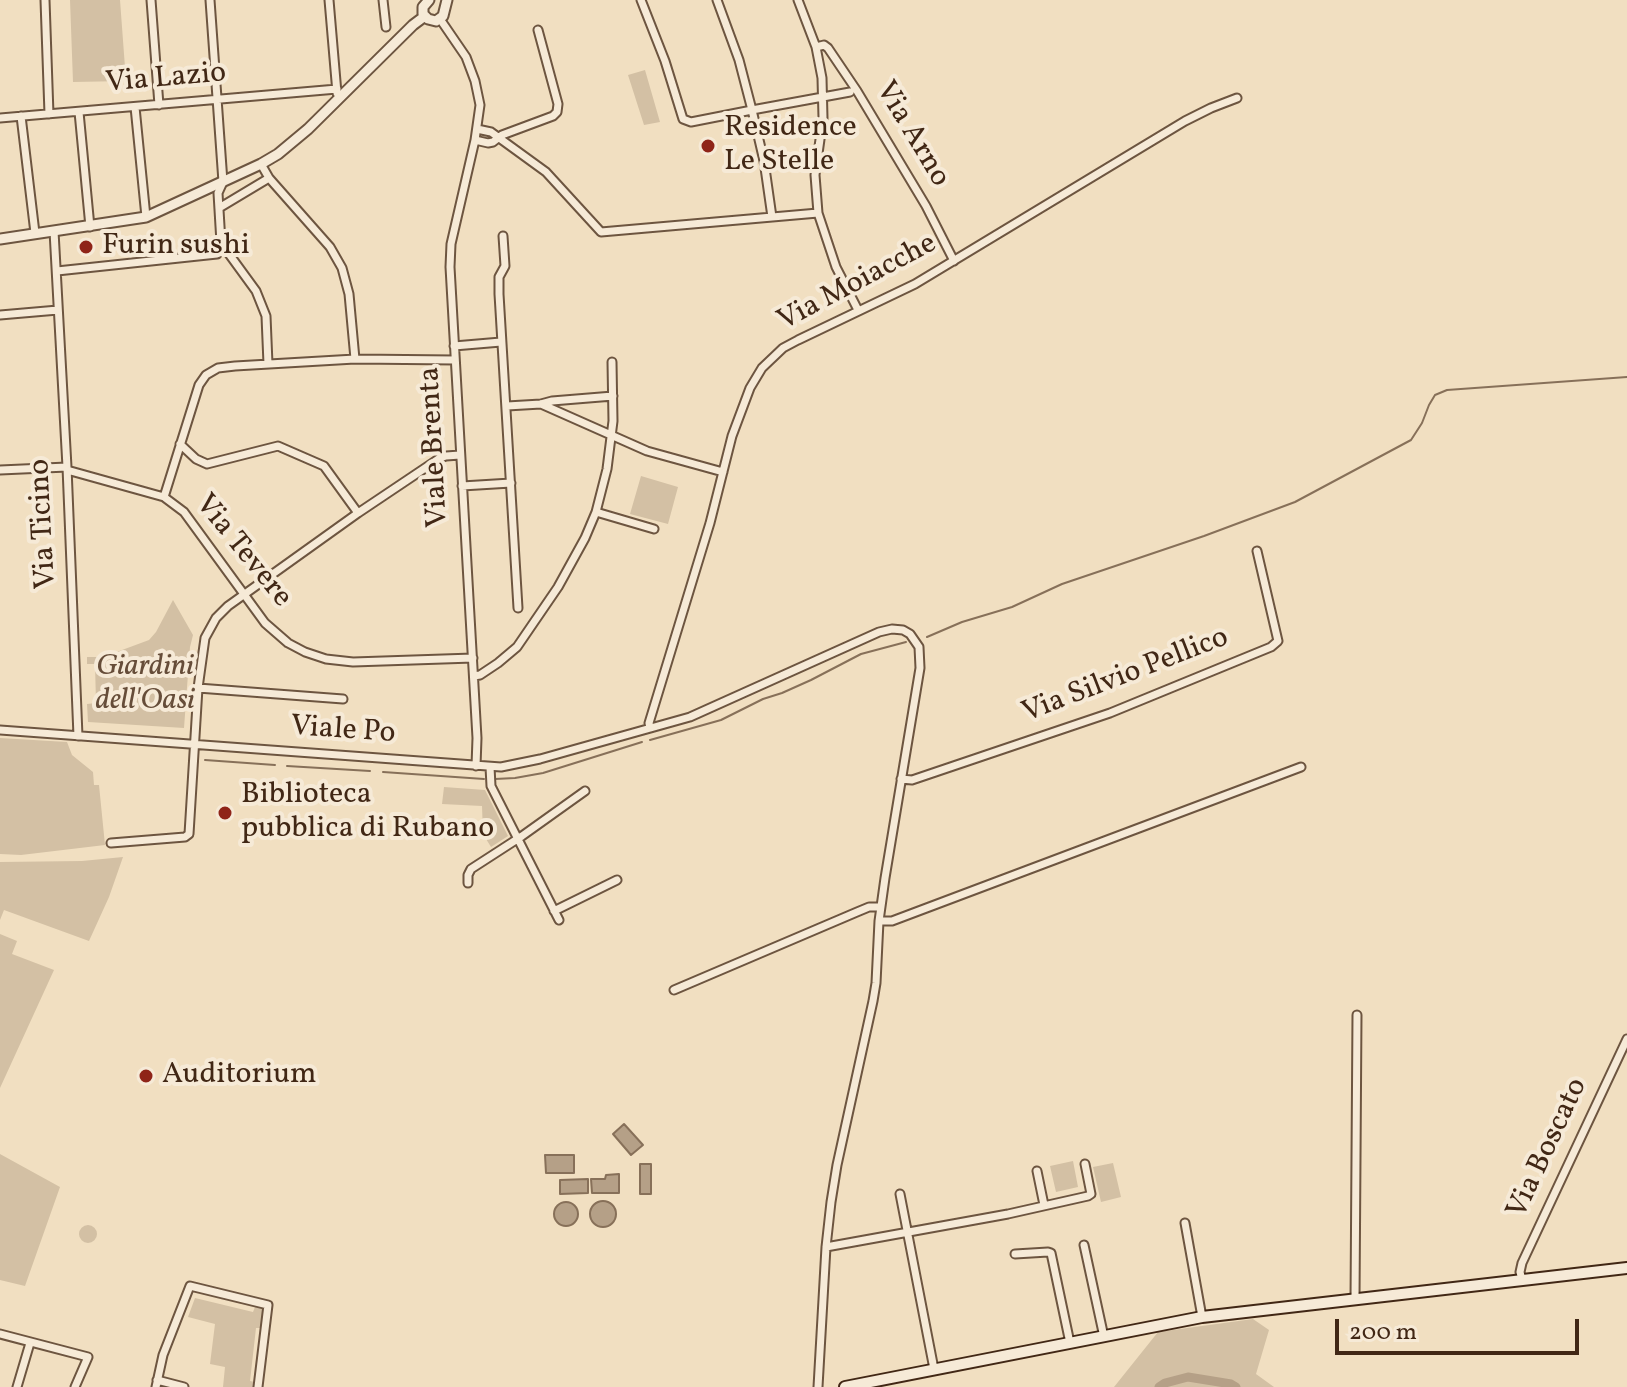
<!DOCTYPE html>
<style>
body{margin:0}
#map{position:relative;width:1627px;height:1387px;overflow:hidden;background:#f1dfc1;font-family:Vollkorn,serif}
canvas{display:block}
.scale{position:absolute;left:1335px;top:1319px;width:244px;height:36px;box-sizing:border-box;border:4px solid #412715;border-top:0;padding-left:10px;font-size:24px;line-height:28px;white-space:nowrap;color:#412715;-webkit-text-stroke:6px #f6ead7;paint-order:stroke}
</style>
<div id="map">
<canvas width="1627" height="1387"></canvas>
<div class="scale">200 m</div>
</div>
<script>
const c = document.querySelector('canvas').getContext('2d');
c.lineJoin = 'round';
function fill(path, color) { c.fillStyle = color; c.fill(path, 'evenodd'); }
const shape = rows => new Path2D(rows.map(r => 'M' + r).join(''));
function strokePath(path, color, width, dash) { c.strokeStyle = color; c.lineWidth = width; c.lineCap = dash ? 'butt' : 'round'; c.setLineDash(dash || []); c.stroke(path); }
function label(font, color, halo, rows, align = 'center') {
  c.font = font + ' Vollkorn,serif'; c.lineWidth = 8; c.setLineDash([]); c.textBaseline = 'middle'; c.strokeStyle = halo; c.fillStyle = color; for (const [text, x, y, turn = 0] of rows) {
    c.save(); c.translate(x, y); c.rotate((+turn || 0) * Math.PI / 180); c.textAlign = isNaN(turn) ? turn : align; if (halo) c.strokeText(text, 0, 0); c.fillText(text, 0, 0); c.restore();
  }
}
fill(shape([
 [70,0,120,0,126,81,73,82],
 [645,70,660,122,644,125,628,75],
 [641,476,678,487,668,524,630,514],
 [173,600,193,635,190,647,184,728,88,722,87,704,96,703,95,664,87,664,87,657,102,657,114,653,149,640,156,632],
 [0,738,67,742,72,755,93,772,94,785,99,785,105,845,21,855,0,854],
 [444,787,485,790,508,836,491,847,483,834,482,806,442,804],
 [123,857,109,897,89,941,4,910,0,920,0,862,82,861],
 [0,934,17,941,12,954,54,970,0,1088],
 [0,1154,60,1187,25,1286,0,1280],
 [1073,1161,1078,1187,1056,1192,1050,1166],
 [1113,1163,1121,1197,1101,1202,1093,1167],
 '79 1234a9 9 0 1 1 18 0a9 9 0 1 1-18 0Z',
 [195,1298,253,1312,255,1307,264,1309,262,1328,256,1328,250,1381,255,1382,255,1387,223,1387,225,1367,210,1364,215,1324,188,1317],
 [1253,1319,1269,1330,1256,1374,1274,1387,1114,1387,1158,1332]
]), '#d3c0a4');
const water = shape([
 [624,1124,643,1145,631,1155,613,1134,624,1124],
 [545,1155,574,1155,574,1173,546,1173,545,1155],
 [640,1164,651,1164,651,1194,640,1194,640,1164],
 [619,1174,619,1193,592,1193,591,1179,605,1179,606,1175,619,1174],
 [588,1179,588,1193,560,1194,560,1180,588,1179],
 '590 1214a13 13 0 1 1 26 0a13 13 0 1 1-26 0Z',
 '554 1214a12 12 0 1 1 24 0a12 12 0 1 1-24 0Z'
]);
fill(water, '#b5a087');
strokePath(water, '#877059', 2);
strokePath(shape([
 [927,637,962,622,1012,607,1062,584,1204,536,1295,502,1411,440,1422,423,1429,405,1435,395,1447,390,1627,377],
 [650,740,721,720,763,699,782,693,811,680,861,654,906,642],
 [205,760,275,765],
 [287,766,370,771],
 [383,772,484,779],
 [495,779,515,778,543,773,642,742]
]), '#877059', 2);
strokePath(shape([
 [1159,1387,1165,1383,1188,1377,1231,1384,1236,1387]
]), '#b5a087', 9);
const minor = shape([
 [45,0,49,114],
 [151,0,159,105],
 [210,0,223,182,218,193,221,243,256,291,266,316,268,364],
 [329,0,337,93],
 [383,0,386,27],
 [641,0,665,61,683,119,691,122,752,110,764,161,772,217],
 [717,0,739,60,752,110,850,92],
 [798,0,816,47,822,78,823,118,815,175,818,213,836,267,858,310],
 [440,19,466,57,475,81,480,105,475,140,451,244,450,267,477,738,476,766],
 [816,47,824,45,828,48,857,91,926,206,954,261],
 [135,107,146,217],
 [79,112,90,227],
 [21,116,35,233],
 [0,118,337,89],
 [477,129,491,132,546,172,601,232,818,213],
 [475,140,488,143,493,142,502,135,553,116,557,112,558,104,538,30],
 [261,164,269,178,330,247,342,268,349,294,355,359],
 [219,208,269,178],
 [54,231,67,467,78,736],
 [503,236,505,266,499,277,499,294,518,608],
 [57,271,217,254,221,243],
 [0,315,58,310],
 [454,346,501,342],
 [541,404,647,451,723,472],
 [507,406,541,404,552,401,613,396],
 [180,444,196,459,207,464,278,446,324,466,358,513],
 [0,470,67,467],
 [67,470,164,497,184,512,265,623,288,643,305,652,326,659,353,662,473,658],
 [462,486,511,483],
 [164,497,199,385,206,375,218,368,235,366,355,359,455,360],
 [596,512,654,529],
 [474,676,480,675,498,663,517,647,558,587,585,538,596,512,607,469,613,421,612,362],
 [198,688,343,699],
 [650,728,649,723,710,523,732,436,750,388,762,368,783,348,798,340,915,284,1185,121,1211,108,1237,98],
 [0,730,501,767,540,759,690,717,879,632,892,629,903,630,910,634,919,647,920,668,885,878,879,921,876,983,873,1001,837,1165,831,1202,826,1247,818,1387],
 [490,767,491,786,559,920],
 [901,779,912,780,1110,713,1271,647,1278,641,1257,551],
 [111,843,185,837,189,834,198,688,205,638,216,618,228,606,358,513,440,458,446,456,460,455],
 [468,883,468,875,471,869,522,836,585,791],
 [554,911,617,880],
 [879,921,892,921,1301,767],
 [674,990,857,912,869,907,881,907],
 [1037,1171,1044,1205],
 [900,1194,934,1369],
 [1185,1223,1202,1317],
 [1084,1245,1104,1337],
 [826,1247,1008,1214,1088,1196,1091,1194,1085,1164],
 [1015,1254,1048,1252,1051,1253,1070,1343],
 [1522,1280,1520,1272,1522,1263,1627,1039],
 [1355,1299,1357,1015],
 [0,1334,88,1357,75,1387],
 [157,1380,184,1387],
 [17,1387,30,1343],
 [156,1387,163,1355,190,1286,268,1305,258,1387]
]);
const tertiary = shape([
 [429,0,423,7,423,14,428,19,436,21,443,16,447,0],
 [0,239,146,217,261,164,278,154,308,129,413,25,425,16]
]);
const secondary = shape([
 [845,1387,1202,1317,1627,1268]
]);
strokePath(minor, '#6d5540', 11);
strokePath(tertiary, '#6d5540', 13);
strokePath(secondary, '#412715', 14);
strokePath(minor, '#f6ead7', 7);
strokePath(tertiary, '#f6ead7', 9);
strokePath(secondary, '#f6ead7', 10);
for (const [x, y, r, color] of [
 [708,146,8,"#8f2418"],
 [86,247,8,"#8f2418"],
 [225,813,8,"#8f2418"],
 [146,1076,8,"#8f2418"]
]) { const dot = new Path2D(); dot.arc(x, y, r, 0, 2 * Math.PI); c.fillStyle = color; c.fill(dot); strokePath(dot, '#f6ead7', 3); }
label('30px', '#412715', '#f6ead7', [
 ["Via Lazio",166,80,-5],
 ["Via Arno",911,135,59],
 ["Via Moiacche",858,284,-28],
 ["Viale Brenta",436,447,-93],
 ["Via Ticino",45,524,-93],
 ["Via Tevere",242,552,51],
 ["Via Silvio Pellico",1126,677,-21],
 ["Viale Po",343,732,4],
 ["Via Boscato",1549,1149,-65]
]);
label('30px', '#412715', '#f6ead7', [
 ["Residence",724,129],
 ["Le Stelle",724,163],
 ["Furin sushi",102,247],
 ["Biblioteca",241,796],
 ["pubblica di Rubano",241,830],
 ["Auditorium",162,1076]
], 'left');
label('italic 30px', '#664d39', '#f6ead7', [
 ["Giardini",145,668],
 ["dell'Oasi",145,702]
]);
</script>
